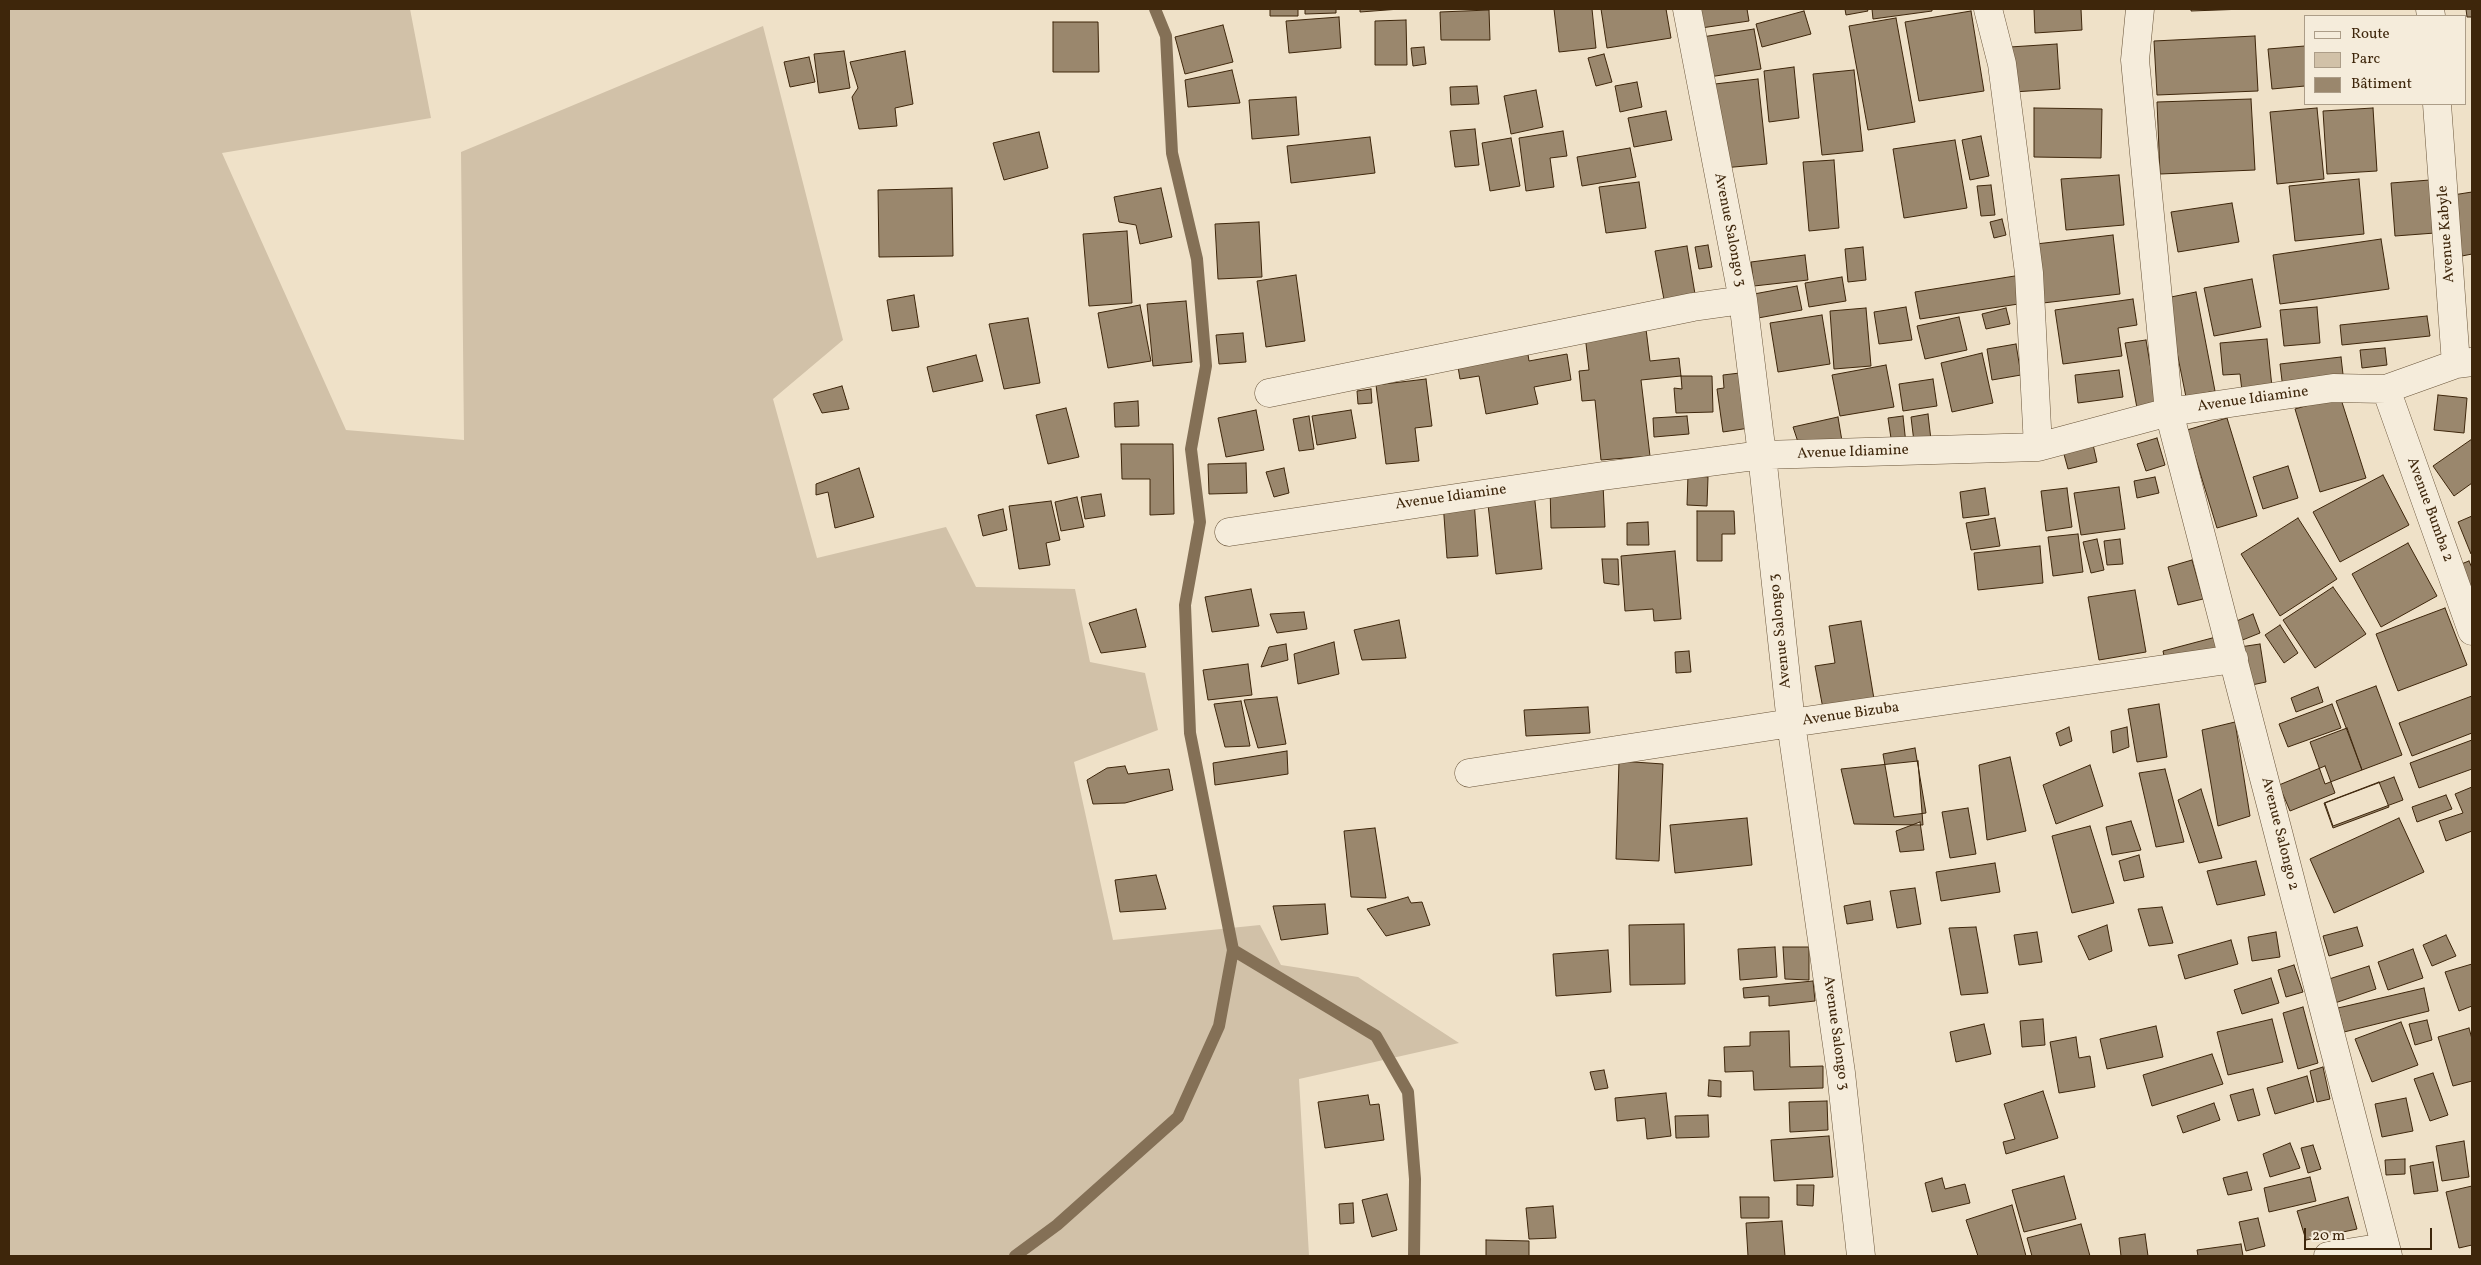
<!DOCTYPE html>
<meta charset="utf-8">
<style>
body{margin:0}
#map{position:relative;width:2481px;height:1265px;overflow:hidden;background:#efe1c8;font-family:Vollkorn,serif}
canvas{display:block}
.frame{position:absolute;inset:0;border:10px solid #3e260b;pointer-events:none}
.legend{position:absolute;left:2304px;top:15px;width:162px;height:90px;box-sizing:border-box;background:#f5ecdb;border:1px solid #ac9d88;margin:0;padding:6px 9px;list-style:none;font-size:15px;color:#3e260b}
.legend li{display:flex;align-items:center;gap:10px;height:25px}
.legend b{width:25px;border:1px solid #ac9d88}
.scale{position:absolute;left:2304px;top:1228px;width:128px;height:22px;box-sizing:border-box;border:2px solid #3e260b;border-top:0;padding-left:6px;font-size:15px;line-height:18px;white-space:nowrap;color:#3e260b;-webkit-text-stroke:4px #f5ecdb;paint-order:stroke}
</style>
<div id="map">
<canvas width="2481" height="1265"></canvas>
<div class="frame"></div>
<ul class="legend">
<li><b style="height:6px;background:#f5ecdb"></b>Route</li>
<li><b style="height:14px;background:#d1c1a8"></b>Parc</li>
<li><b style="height:14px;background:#9a876d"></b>Bâtiment</li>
</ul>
<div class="scale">20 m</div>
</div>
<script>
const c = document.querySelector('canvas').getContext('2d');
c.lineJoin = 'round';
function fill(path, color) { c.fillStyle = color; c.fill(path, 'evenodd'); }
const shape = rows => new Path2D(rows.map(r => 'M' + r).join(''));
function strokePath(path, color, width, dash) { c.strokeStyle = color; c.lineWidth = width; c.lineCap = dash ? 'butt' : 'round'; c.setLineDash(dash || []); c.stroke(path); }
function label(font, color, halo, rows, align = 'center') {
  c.font = font + ' Vollkorn,serif'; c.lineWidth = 5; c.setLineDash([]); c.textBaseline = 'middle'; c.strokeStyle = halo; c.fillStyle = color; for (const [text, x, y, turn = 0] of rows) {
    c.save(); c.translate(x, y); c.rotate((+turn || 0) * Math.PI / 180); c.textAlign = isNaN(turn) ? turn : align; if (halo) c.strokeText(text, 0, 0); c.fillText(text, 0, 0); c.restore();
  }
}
fill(shape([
 [9,9,410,9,431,118,222,153,346,430,464,440,461,152,763,26,843,340,773,399,817,558,946,527,976,587,1075,589,1090,662,1145,673,1158,730,1074,762,1113,940,1260,925,1281,965,1358,977,1459,1043,1299,1079,1309,1256,9,1256]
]), '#d1c1a8');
strokePath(shape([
 [1233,950,1376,1036,1408,1092,1415,1179,1414,1256],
 [1015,1256,1057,1225,1178,1117,1219,1026,1233,950,1190,733,1185,605,1200,522,1191,449,1206,366,1197,259,1172,153,1166,36,1155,9]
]), '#847056', 12);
const building = shape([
 [1270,9,1298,9,1298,16,1270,16,1270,9],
 [1305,9,1336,9,1336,13,1305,14,1305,9],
 [1360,9,1400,9,1360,12,1360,9],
 [1554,9,1592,9,1596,48,1559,52,1554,9],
 [1601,9,1666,9,1671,38,1607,48,1601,9],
 [1699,9,1747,9,1749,21,1701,28,1699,9],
 [1845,9,1867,9,1868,11,1846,15,1845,9],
 [1872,9,1932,9,1932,11,1873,19,1872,9],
 [2034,9,2081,9,2082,30,2035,33,2034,9],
 [2191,9,2245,9,2191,11,2191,9],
 [2466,9,2472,9,2472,17,2467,17,2466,9],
 [1489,10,1490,40,1441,40,1440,12,1489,10],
 [1804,11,1811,34,1762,47,1756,24,1804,11],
 [1971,11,1984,91,1919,101,1905,22,1971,11],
 [1339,17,1341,48,1289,53,1286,21,1339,17],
 [1896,18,1915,122,1868,130,1849,26,1896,18],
 [1406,20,1407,65,1375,65,1375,21,1406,20],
 [1053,22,1098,22,1099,72,1053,72,1053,22],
 [1223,25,1233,62,1185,74,1175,37,1223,25],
 [1754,29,1761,69,1709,77,1702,37,1754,29],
 [2255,36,2258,91,2157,95,2154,41,2255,36],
 [2057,44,2060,89,2013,92,2010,47,2057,44],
 [2305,46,2305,86,2272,89,2268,49,2305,46],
 [1424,47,1426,64,1413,66,1411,48,1424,47],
 [844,51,850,88,819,93,814,54,844,51],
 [905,51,913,104,895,108,897,126,859,129,852,97,858,88,850,62,905,51],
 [1604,54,1612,82,1596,86,1588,58,1604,54],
 [809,57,815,82,790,87,784,62,809,57],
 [1794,67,1799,118,1769,122,1764,71,1794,67],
 [1232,70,1240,103,1188,107,1185,80,1232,70],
 [1854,70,1863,151,1822,155,1813,74,1854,70],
 [1758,79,1767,164,1723,168,1715,84,1758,79],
 [1637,82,1642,107,1620,112,1615,86,1637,82],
 [1477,86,1479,104,1451,105,1450,87,1477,86],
 [1536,90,1543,127,1511,134,1504,96,1536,90],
 [1296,97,1299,135,1252,139,1249,100,1296,97],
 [2251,99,2255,170,2160,174,2157,102,2251,99],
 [2034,108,2102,109,2101,158,2034,157,2034,108],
 [2317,108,2324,179,2277,184,2270,112,2317,108],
 [2373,108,2377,171,2327,174,2323,111,2373,108],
 [1666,111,1672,140,1634,147,1628,118,1666,111],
 [1475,129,1479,165,1455,167,1450,131,1475,129],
 [1563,131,1567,156,1550,158,1554,187,1526,191,1519,138,1563,131],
 [1039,132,1048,168,1004,180,993,143,1039,132],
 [1981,136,1989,176,1970,180,1962,140,1981,136],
 [1370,137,1375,173,1291,183,1287,146,1370,137],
 [1511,138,1520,186,1490,191,1482,143,1511,138],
 [1955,140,1967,208,1904,218,1893,149,1955,140],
 [1630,148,1636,177,1582,186,1577,157,1630,148],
 [1834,160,1839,228,1809,231,1803,162,1834,160],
 [2119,175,2124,225,2066,230,2061,179,2119,175],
 [2359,179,2364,234,2295,241,2289,186,2359,179],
 [2430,180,2435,233,2395,236,2391,183,2430,180],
 [1639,182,1646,228,1606,233,1599,187,1639,182],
 [1991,185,1995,215,1981,216,1977,186,1991,185],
 [952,188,953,256,879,257,878,190,952,188],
 [1161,188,1172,237,1140,244,1136,225,1119,222,1114,197,1161,188],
 [2472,192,2472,254,2462,256,2453,195,2472,192],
 [2232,203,2239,242,2178,252,2171,212,2232,203],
 [2002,219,2006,235,1994,238,1990,222,2002,219],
 [1259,222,1262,277,1218,279,1215,224,1259,222],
 [1127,231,1132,303,1089,306,1083,234,1127,231],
 [2113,235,2120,294,2043,303,2036,244,2113,235],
 [2381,239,2389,289,2280,304,2273,255,2381,239],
 [1708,245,1712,267,1699,269,1695,247,1708,245],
 [1687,246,1696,300,1665,305,1655,251,1687,246],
 [1863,247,1866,280,1848,282,1845,249,1863,247],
 [1805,255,1808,280,1754,286,1751,262,1805,255],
 [1296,275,1305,341,1266,347,1257,281,1296,275],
 [2021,275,2025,303,1920,319,1915,292,2021,275],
 [1842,277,1846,301,1809,307,1805,283,1842,277],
 [2252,279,2261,327,2214,336,2204,288,2252,279],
 [1797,286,1802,310,1758,318,1754,294,1797,286],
 [2196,292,2215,391,2186,397,2166,298,2196,292],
 [914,295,919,327,892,331,887,300,914,295],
 [2133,299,2137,325,2118,328,2122,356,2063,364,2055,310,2133,299],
 [1186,301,1192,362,1153,366,1147,304,1186,301],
 [1140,305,1151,361,1108,368,1098,313,1140,305],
 [1906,307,1912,340,1879,344,1874,312,1906,307],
 [2317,307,2320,343,2284,346,2280,310,2317,307],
 [1866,308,1871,366,1834,369,1830,311,1866,308],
 [2006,308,2010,324,1986,329,1982,314,2006,308],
 [1822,315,1830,364,1778,372,1770,323,1822,315],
 [2427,316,2430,336,2342,345,2340,325,2427,316],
 [1959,317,1967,350,1925,359,1917,326,1959,317],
 [1028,318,1040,383,1004,389,989,324,1028,318],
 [1646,329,1650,361,1679,358,1681,376,1641,380,1650,456,1601,460,1595,400,1582,401,1579,371,1589,370,1585,335,1646,329],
 [1243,333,1246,362,1219,364,1216,335,1243,333],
 [2267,339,2272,387,2242,391,2240,374,2223,375,2220,343,2267,339],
 [2146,340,2157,405,2137,408,2125,343,2146,340],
 [2016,344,2021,375,1992,380,1987,349,2016,344],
 [1527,348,1529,361,1567,354,1571,380,1534,387,1538,404,1486,414,1479,376,1460,379,1457,361,1527,348],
 [2385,348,2387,365,2362,368,2360,350,2385,348],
 [1982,353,1993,403,1952,412,1941,363,1982,353],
 [976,355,983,381,933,392,927,367,976,355],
 [2341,357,2344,383,2283,389,2280,364,2341,357],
 [1886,365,1894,407,1840,416,1832,375,1886,365],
 [2119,370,2123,397,2078,403,2075,375,2119,370],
 [1748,372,1756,427,1723,432,1717,389,1724,388,1723,375,1748,372],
 [1681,376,1712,376,1713,412,1676,413,1674,388,1682,389,1681,376],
 [1426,379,1432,426,1415,428,1419,461,1386,464,1376,385,1426,379],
 [1933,379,1937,406,1903,411,1899,384,1933,379],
 [842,386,849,409,822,413,813,394,842,386],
 [1371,389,1372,403,1358,404,1357,391,1371,389],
 [2438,395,2467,398,2464,433,2434,430,2438,395],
 [2340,396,2366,478,2320,492,2295,409,2340,396],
 [1138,401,1139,426,1115,427,1114,403,1138,401],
 [1066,408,1079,457,1048,464,1036,415,1066,408],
 [1256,410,1264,450,1226,457,1218,418,1256,410],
 [1351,410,1356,438,1317,445,1312,416,1351,410],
 [1928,414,1931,440,1914,442,1911,417,1928,414],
 [1309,416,1314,449,1299,451,1293,419,1309,416],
 [1687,416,1689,434,1654,437,1653,418,1687,416],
 [1903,416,1906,444,1892,445,1888,418,1903,416],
 [1838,417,1842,441,1801,451,1793,427,1838,417],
 [2227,418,2257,516,2217,528,2187,430,2227,418],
 [2157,438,2165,465,2146,471,2137,444,2157,438],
 [2472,439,2472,483,2454,496,2433,466,2472,439],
 [2092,440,2097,462,2068,469,2062,447,2092,440],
 [1121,444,1173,444,1174,514,1150,515,1150,479,1122,479,1121,444],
 [1246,463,1247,493,1209,494,1208,464,1246,463],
 [2288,466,2298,498,2263,509,2253,477,2288,466],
 [859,468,874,517,835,528,828,492,816,495,816,484,859,468],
 [1284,468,1289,493,1274,497,1266,472,1284,468],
 [1688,475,1708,477,1707,506,1687,505,1688,475],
 [2383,475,2409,525,2340,562,2313,512,2383,475],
 [2155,477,2159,493,2137,498,2134,481,2155,477],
 [1603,484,1605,527,1551,528,1550,486,1603,484],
 [2119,487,2125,529,2081,535,2074,493,2119,487],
 [1985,488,1989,515,1963,518,1960,492,1985,488],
 [2067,488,2072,527,2046,531,2041,491,2067,488],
 [1534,492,1542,569,1496,574,1487,496,1534,492],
 [1101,494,1105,516,1085,519,1081,497,1101,494],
 [1077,497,1084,527,1061,531,1055,502,1077,497],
 [1474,500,1478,556,1447,558,1443,502,1474,500],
 [1051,501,1060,540,1046,543,1050,565,1019,569,1009,506,1051,501],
 [1003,509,1007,530,983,536,978,515,1003,509],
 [1697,511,1734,511,1735,534,1722,534,1722,561,1697,561,1697,511],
 [2472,516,2472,554,2471,554,2458,522,2472,516],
 [1995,518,2000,546,1971,550,1966,523,1995,518],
 [2298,518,2337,579,2280,616,2241,554,2298,518],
 [1648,522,1649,545,1627,545,1627,523,1648,522],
 [2078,534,2083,572,2053,576,2048,537,2078,534],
 [2097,539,2104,570,2091,573,2083,542,2097,539],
 [2120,539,2123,564,2107,565,2104,541,2120,539],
 [2408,543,2437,596,2381,627,2352,574,2408,543],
 [2040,546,2043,583,1978,590,1974,553,2040,546],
 [1675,551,1681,619,1654,621,1653,609,1625,611,1621,556,1675,551],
 [1602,559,1618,559,1619,585,1604,583,1602,559],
 [2192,560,2203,599,2178,605,2168,567,2192,560],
 [2469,561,2472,568,2472,584,2464,588,2456,566,2469,561],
 [2333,587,2366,634,2315,668,2283,620,2333,587],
 [1251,589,1259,626,1212,632,1205,597,1251,589],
 [2135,590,2146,652,2099,660,2088,597,2135,590],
 [2445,608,2467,665,2398,691,2376,634,2445,608],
 [1136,609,1146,647,1101,653,1089,623,1136,609],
 [1304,612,1307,629,1277,633,1270,614,1304,612],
 [2253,614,2260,633,2240,641,2232,623,2253,614],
 [1399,620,1406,658,1362,660,1354,630,1399,620],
 [1861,621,1875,705,1824,714,1815,666,1835,663,1829,626,1861,621],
 [2280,625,2298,653,2284,663,2265,635,2280,625],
 [2216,637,2220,652,2166,666,2163,651,2216,637],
 [1334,642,1339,674,1298,684,1294,654,1334,642],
 [1286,644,1288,660,1261,667,1269,647,1286,644],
 [2260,644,2266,682,2247,686,2240,647,2260,644],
 [1689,651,1691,672,1676,673,1675,652,1689,651],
 [1248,664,1252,695,1208,700,1203,670,1248,664],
 [2376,686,2402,755,2362,770,2336,701,2376,686],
 [2318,687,2323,702,2296,712,2291,698,2318,687],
 [2472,696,2472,733,2412,756,2399,723,2472,696],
 [1277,697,1286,744,1258,748,1244,700,1277,697],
 [1241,701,1250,746,1225,747,1214,704,1241,701],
 [2159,704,2167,757,2137,762,2128,709,2159,704],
 [2332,704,2341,728,2288,747,2279,724,2332,704],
 [1588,707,1590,733,1526,736,1524,710,1588,707],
 [2235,722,2250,816,2218,826,2202,730,2235,722],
 [2069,727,2072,741,2060,746,2056,733,2069,727],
 [2127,727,2129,747,2113,753,2111,731,2127,727],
 [2347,728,2362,770,2325,784,2310,742,2347,728],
 [2472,740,2472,769,2419,788,2410,763,2472,740],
 [1915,748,1926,813,1894,817,1883,754,1915,748],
 [1287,751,1288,774,1215,785,1213,763,1287,751],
 [2010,757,2026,831,1987,840,1979,765,2010,757],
 [1619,761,1663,764,1659,861,1616,859,1619,761],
 [1918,761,1923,825,1854,824,1841,769,1918,761],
 [2090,765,2103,806,2056,824,2043,785,2090,765],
 [1125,766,1128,774,1169,769,1173,790,1125,803,1093,804,1087,780,1107,768,1125,766],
 [2325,766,2335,793,2290,811,2279,785,2325,766],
 [2165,769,2184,842,2156,847,2139,773,2165,769],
 [2394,777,2403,800,2333,826,2325,803,2394,777],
 [2379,782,2389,807,2333,828,2324,803,2379,782],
 [2472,787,2472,831,2446,841,2439,821,2463,813,2455,794,2472,787],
 [2201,789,2222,858,2199,863,2178,800,2201,789],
 [2446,795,2452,809,2417,822,2412,807,2446,795],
 [1968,808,1976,854,1950,858,1942,812,1968,808],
 [1747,818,1752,865,1675,873,1670,825,1747,818],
 [2399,818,2424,872,2334,913,2310,859,2399,818],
 [2131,821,2141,850,2112,855,2106,827,2131,821],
 [1920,822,1924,850,1900,852,1896,831,1920,822],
 [2090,826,2114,903,2072,913,2052,836,2090,826],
 [1375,828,1386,898,1351,897,1344,831,1375,828],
 [2139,855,2144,877,2124,881,2119,861,2139,855],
 [2256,861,2265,895,2217,905,2207,871,2256,861],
 [1995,863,2000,892,1941,901,1936,872,1995,863],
 [1156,875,1166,909,1120,912,1115,880,1156,875],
 [1915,888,1921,924,1897,928,1890,891,1915,888],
 [1408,897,1411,903,1422,902,1430,925,1386,936,1367,909,1408,897],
 [1870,901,1873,920,1847,924,1844,906,1870,901],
 [1325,904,1328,934,1281,940,1273,906,1325,904],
 [2162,907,2173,943,2149,946,2138,909,2162,907],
 [1684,924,1685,984,1630,985,1629,925,1684,924],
 [2107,925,2112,951,2089,960,2078,936,2107,925],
 [1976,927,1988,993,1961,995,1949,928,1976,927],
 [2357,927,2363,946,2329,956,2323,936,2357,927],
 [2037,932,2042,962,2019,965,2014,935,2037,932],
 [2276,932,2280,957,2252,961,2248,937,2276,932],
 [2446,935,2456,956,2432,966,2423,945,2446,935],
 [2231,940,2238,964,2185,979,2178,955,2231,940],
 [1775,947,1777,977,1740,980,1738,949,1775,947],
 [1783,947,1809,947,1809,980,1785,979,1783,947],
 [2413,949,2423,978,2388,990,2378,962,2413,949],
 [1608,950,1611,992,1556,996,1553,954,1608,950],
 [2472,964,2472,1006,2459,1011,2445,972,2472,964],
 [2294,965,2303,992,2286,997,2278,970,2294,965],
 [2369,966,2376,989,2329,1005,2320,982,2369,966],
 [2271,978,2279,1003,2242,1014,2234,990,2271,978],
 [1813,981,1815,1001,1769,1006,1769,996,1744,998,1743,988,1813,981],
 [2424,988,2429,1011,2344,1032,2338,1008,2424,988],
 [2303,1007,2318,1063,2298,1069,2283,1013,2303,1007],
 [2043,1019,2045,1045,2022,1047,2020,1021,2043,1019],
 [2272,1019,2283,1062,2228,1075,2217,1032,2272,1019],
 [2427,1020,2432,1040,2415,1045,2409,1024,2427,1020],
 [2401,1022,2418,1065,2372,1082,2355,1039,2401,1022],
 [1984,1024,1991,1054,1956,1062,1950,1032,1984,1024],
 [2156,1026,2163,1057,2107,1069,2100,1039,2156,1026],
 [2469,1028,2472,1039,2472,1081,2453,1086,2438,1037,2469,1028],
 [1789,1031,1790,1067,1823,1066,1823,1088,1754,1090,1753,1071,1725,1072,1724,1047,1750,1046,1750,1032,1789,1031],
 [2076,1037,2079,1058,2090,1056,2095,1087,2059,1093,2050,1042,2076,1037],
 [2212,1054,2223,1084,2152,1106,2143,1075,2212,1054],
 [2323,1067,2330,1099,2317,1102,2310,1071,2323,1067],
 [1604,1070,1608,1088,1595,1090,1590,1072,1604,1070],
 [2433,1073,2448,1115,2430,1121,2414,1079,2433,1073],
 [2307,1076,2314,1102,2275,1114,2267,1088,2307,1076],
 [1709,1080,1721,1081,1721,1097,1708,1096,1709,1080],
 [2253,1089,2260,1115,2238,1121,2230,1095,2253,1089],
 [2043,1091,2058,1138,2006,1154,2003,1142,2015,1139,2004,1104,2043,1091],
 [1666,1093,1671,1136,1647,1139,1645,1118,1617,1121,1615,1098,1666,1093],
 [1368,1095,1370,1105,1379,1104,1384,1140,1325,1148,1318,1102,1368,1095],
 [2406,1098,2413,1131,2382,1137,2375,1104,2406,1098],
 [1827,1101,1828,1130,1790,1132,1789,1102,1827,1101],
 [2214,1103,2220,1120,2183,1133,2177,1116,2214,1103],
 [1708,1115,1709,1137,1676,1138,1675,1116,1708,1115],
 [1829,1136,1833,1177,1774,1181,1771,1140,1829,1136],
 [2464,1141,2469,1177,2442,1181,2436,1146,2464,1141],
 [2290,1143,2300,1168,2270,1177,2263,1154,2290,1143],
 [2313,1145,2321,1169,2308,1173,2301,1148,2313,1145],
 [2405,1159,2405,1174,2386,1175,2385,1160,2405,1159],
 [2433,1162,2438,1191,2414,1194,2410,1166,2433,1162],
 [2247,1172,2252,1190,2228,1195,2223,1178,2247,1172],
 [2064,1176,2076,1219,2024,1232,2012,1190,2064,1176],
 [2310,1177,2316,1201,2269,1212,2264,1188,2310,1177],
 [1942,1178,1945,1189,1965,1184,1970,1203,1932,1212,1925,1183,1942,1178],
 [1797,1185,1814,1185,1813,1206,1797,1205,1797,1185],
 [2472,1186,2472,1245,2459,1248,2446,1192,2472,1186],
 [1387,1194,1397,1230,1372,1237,1362,1200,1387,1194],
 [1740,1197,1769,1197,1769,1218,1741,1218,1740,1197],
 [2348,1197,2357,1229,2306,1240,2297,1211,2348,1197],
 [1353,1203,1354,1223,1340,1224,1339,1204,1353,1203],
 [2012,1205,2026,1256,1978,1256,1966,1220,2012,1205],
 [1553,1206,1556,1238,1529,1239,1526,1208,1553,1206],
 [2258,1218,2265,1246,2246,1251,2239,1222,2258,1218],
 [1782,1221,1785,1256,1748,1256,1746,1223,1782,1221],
 [2081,1224,2090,1256,2032,1256,2027,1238,2081,1224],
 [2145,1234,2148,1256,2121,1256,2119,1238,2145,1234],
 [1486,1240,1529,1241,1529,1256,1486,1256,1486,1240],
 [2241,1244,2243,1256,2198,1256,2197,1250,2241,1244]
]);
fill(building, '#9a876d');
strokePath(building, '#3e260b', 1);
const street = shape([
 [1687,9,1743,300,1762,455,1791,723,1841,1073,1861,1256],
 [1988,9,2002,64,2029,273,2038,447],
 [2140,9,2135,60,2169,412,2388,1256],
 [2430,9,2431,16],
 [2437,104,2456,364],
 [2386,389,2472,631],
 [1269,393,1693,307,1743,300],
 [1229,532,1603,476,1762,455,2038,447,2169,412,2333,388,2386,389,2456,364,2472,362],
 [1469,773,1791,723,2234,659],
 [2328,1256,2385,1247]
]);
strokePath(street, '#6a553a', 29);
strokePath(street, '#f5ecdb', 28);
label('15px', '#3e260b', '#f5ecdb', [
 ["Avenue Salongo 3",1729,230,79],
 ["Avenue Kabyle",2447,234,-94],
 ["Avenue Idiamine",2253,400,-8],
 ["Avenue Idiamine",1853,453,-2],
 ["Avenue Idiamine",1451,498,-8],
 ["Avenue Bumba 2",2429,510,70],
 ["Avenue Salongo 3",1781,631,-96],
 ["Avenue Bizuba",1851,715,-8],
 ["Avenue Salongo 2",2279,834,76],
 ["Avenue Salongo 3",1835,1033,82]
]);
</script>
